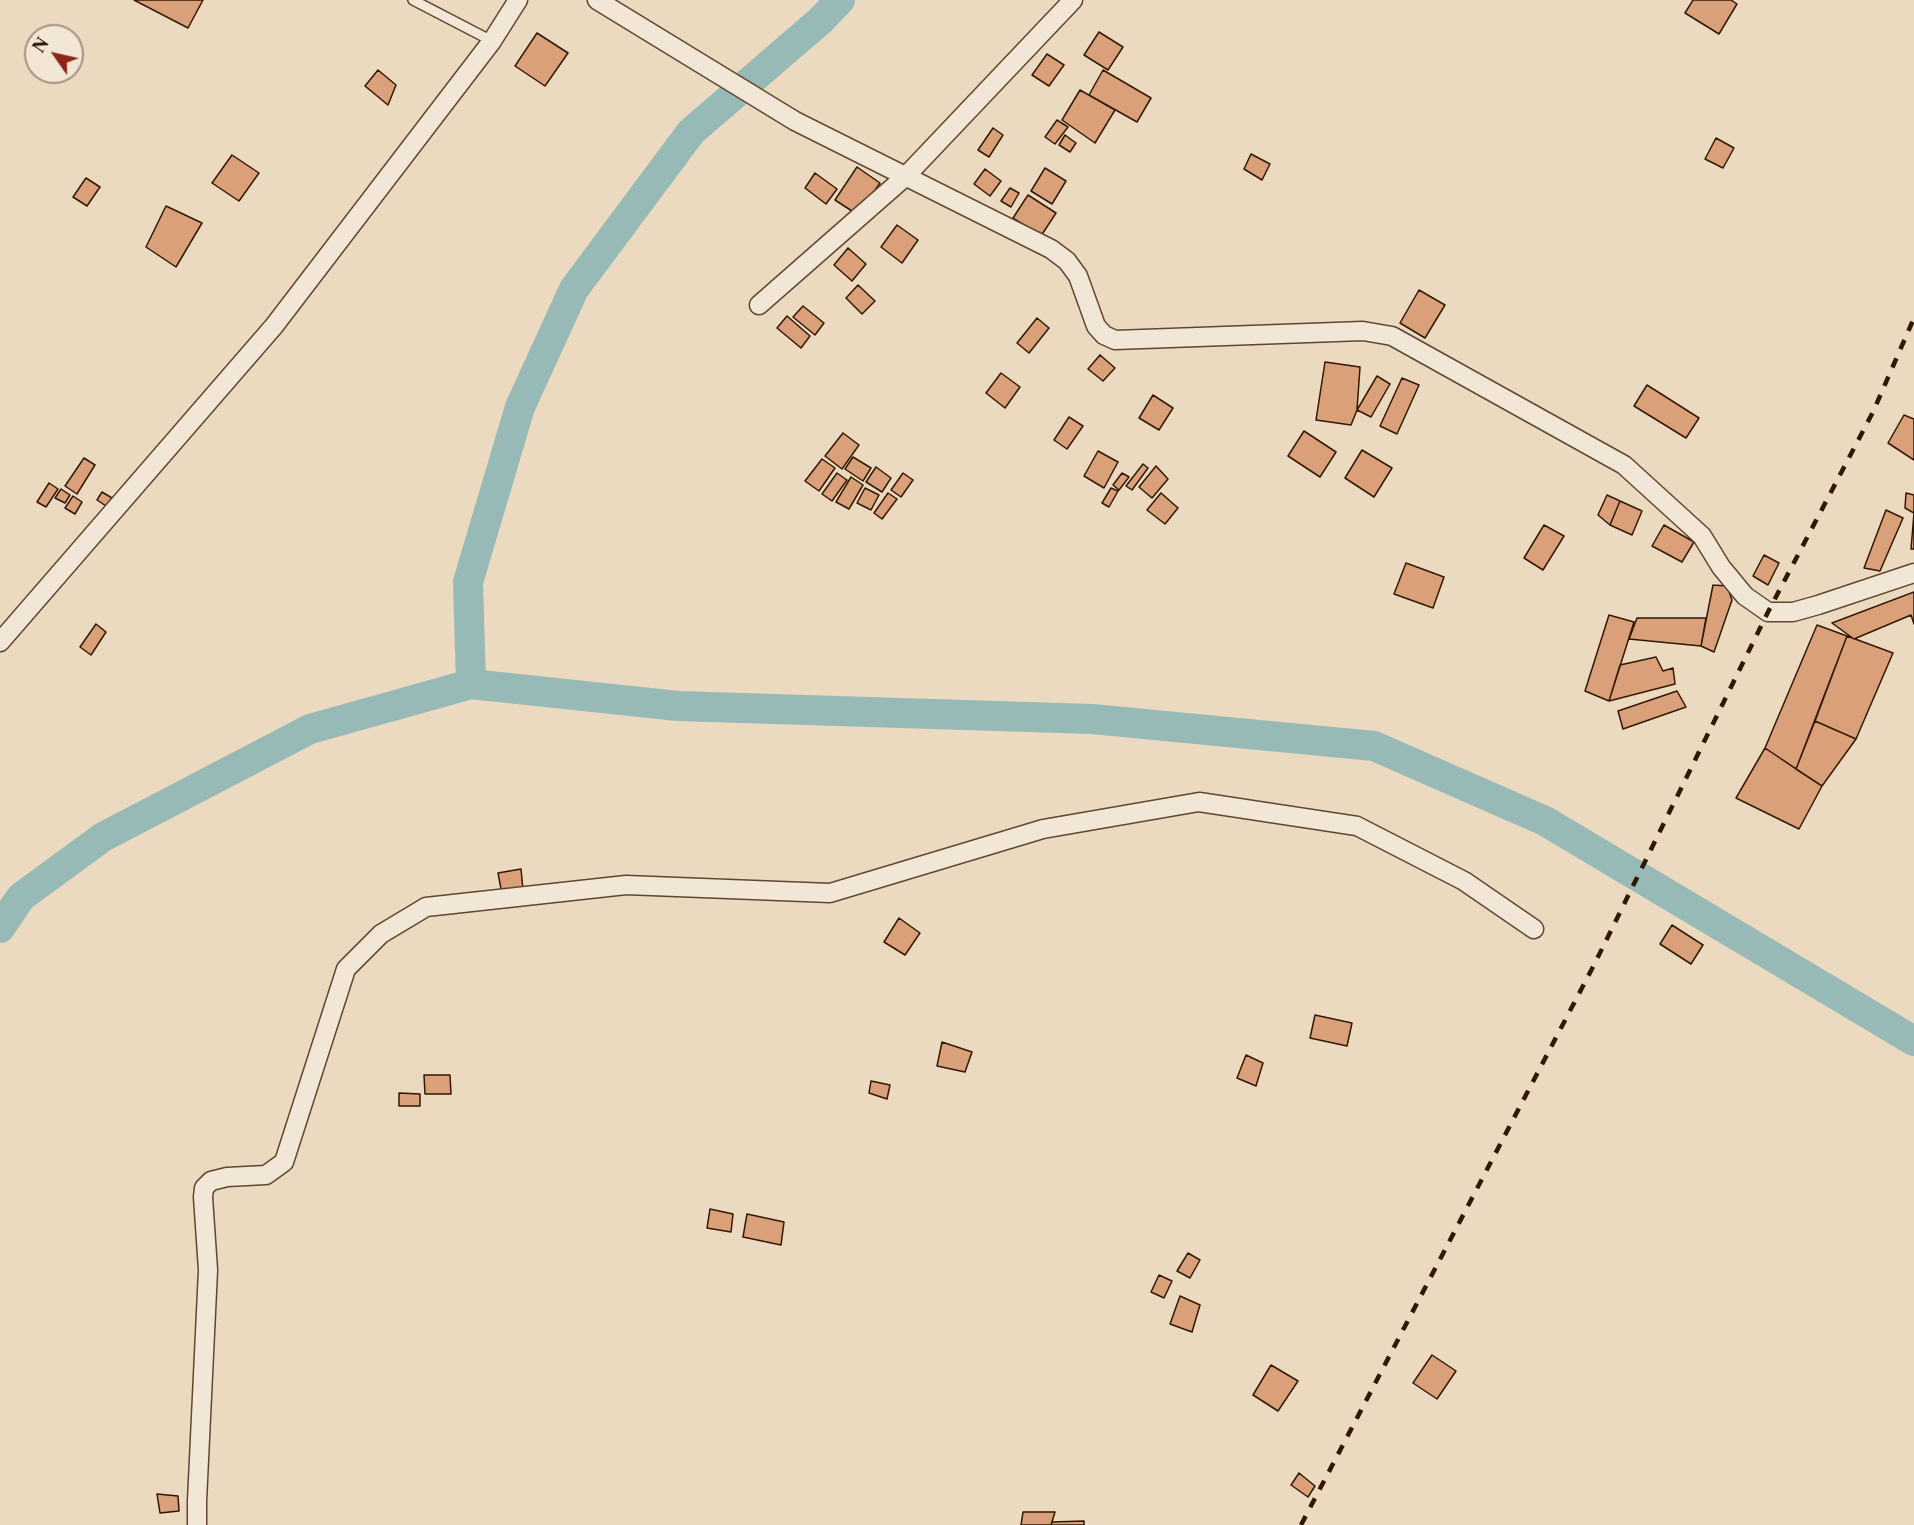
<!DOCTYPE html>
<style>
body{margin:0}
#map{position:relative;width:1914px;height:1525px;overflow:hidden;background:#ebd9c0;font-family:"Libre Caslon Text",serif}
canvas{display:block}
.north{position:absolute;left:24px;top:24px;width:60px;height:60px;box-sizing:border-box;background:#f2e6d6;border:2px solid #a59380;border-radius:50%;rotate:304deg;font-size:16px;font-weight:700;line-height:24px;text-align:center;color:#311700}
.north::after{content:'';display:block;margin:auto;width:21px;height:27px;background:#8f2418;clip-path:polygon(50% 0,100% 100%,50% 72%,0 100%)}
</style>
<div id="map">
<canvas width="1914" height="1525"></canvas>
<div class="north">N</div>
</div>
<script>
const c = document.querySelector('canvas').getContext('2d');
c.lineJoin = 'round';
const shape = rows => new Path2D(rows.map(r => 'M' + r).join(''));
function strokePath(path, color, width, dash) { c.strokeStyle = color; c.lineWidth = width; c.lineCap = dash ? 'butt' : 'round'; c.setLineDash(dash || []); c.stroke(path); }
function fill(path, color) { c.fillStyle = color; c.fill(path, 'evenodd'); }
strokePath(shape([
 [471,684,468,582,520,407,574,289,691,132,821,20,840,0],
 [0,928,21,897,103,837,310,729,471,684,678,706,1092,719,1374,746,1545,821,1914,1041]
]), '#98bab6', 30);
const building = shape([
 [134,0,203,0,188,28,134,0],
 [1693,0,1731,0,1737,4,1719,34,1685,13,1693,0],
 [1099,32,1123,47,1108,70,1084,55,1099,32],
 [537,33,568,53,545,86,515,66,537,33],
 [1047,54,1064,65,1049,86,1032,75,1047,54],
 [378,70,396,85,388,105,365,86,378,70],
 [1103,70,1151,98,1137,122,1089,95,1103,70],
 [1080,90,1115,110,1095,143,1062,120,1080,90],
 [1057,120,1068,127,1055,144,1045,137,1057,120],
 [993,128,1003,135,989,157,978,150,993,128],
 [1065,135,1076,143,1070,152,1059,145,1065,135],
 [1716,138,1734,148,1723,168,1705,159,1716,138],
 [1251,154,1270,164,1262,180,1244,169,1251,154],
 [232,155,259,173,239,201,212,183,232,155],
 [857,167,880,183,858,215,835,200,857,167],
 [1045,168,1066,181,1052,204,1031,191,1045,168],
 [985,169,1001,181,990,196,974,184,985,169],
 [815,173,837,189,826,204,805,188,815,173],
 [86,178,100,187,87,206,73,197,86,178],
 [1010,188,1019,193,1011,207,1001,201,1010,188],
 [1028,195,1056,213,1041,236,1013,218,1028,195],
 [166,206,202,223,176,267,146,247,166,206],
 [897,225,918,240,902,263,881,247,897,225],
 [848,248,866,264,852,281,834,265,848,248],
 [858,285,875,301,862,314,846,298,858,285],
 [1419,290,1445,305,1425,338,1400,323,1419,290],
 [803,306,824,323,815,335,793,317,803,306],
 [787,316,810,336,801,348,777,328,787,316],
 [1037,318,1049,328,1029,353,1017,343,1037,318],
 [1100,355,1115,368,1103,381,1088,369,1100,355],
 [1325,362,1360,367,1357,410,1351,425,1316,420,1325,362],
 [1001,373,1020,387,1005,408,986,393,1001,373],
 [1377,376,1390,384,1371,417,1357,410,1377,376],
 [1402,378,1419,385,1397,434,1380,426,1402,378],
 [1647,385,1699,418,1686,438,1634,406,1647,385],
 [1153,395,1173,408,1159,430,1139,418,1153,395],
 [1904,415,1914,419,1914,460,1888,443,1904,415],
 [1069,417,1083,426,1067,449,1054,440,1069,417],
 [1304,431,1336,452,1320,477,1288,456,1304,431],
 [843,433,859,445,842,469,825,456,843,433],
 [1362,450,1392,468,1374,497,1345,478,1362,450],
 [1098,451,1118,462,1104,488,1084,476,1098,451],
 [853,457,871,468,863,481,845,469,853,457],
 [84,458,95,465,77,494,65,486,84,458],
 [822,459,835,468,819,491,805,481,822,459],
 [1143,464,1148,468,1132,490,1126,486,1143,464],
 [1156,466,1168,479,1152,498,1139,487,1156,466],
 [876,467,891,478,882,492,866,482,876,467],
 [837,473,847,480,832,501,822,494,837,473],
 [903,473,913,480,901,497,891,490,903,473],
 [1122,473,1129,477,1119,490,1113,485,1122,473],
 [851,477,863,485,849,509,836,502,851,477],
 [49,483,58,489,46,507,37,502,49,483],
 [865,488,879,495,871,510,857,503,865,488],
 [1111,488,1118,491,1109,507,1102,503,1111,488],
 [61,489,70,495,65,503,55,498,61,489],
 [102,492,112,498,106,506,97,500,102,492],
 [888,493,897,499,882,519,874,513,888,493],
 [1161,493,1178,508,1165,524,1147,510,1161,493],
 [1906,493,1914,495,1914,549,1911,549,1914,513,1905,508,1906,493],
 [1607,495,1620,501,1610,525,1598,515,1607,495],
 [73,496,82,502,75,514,65,508,73,496],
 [1620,501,1642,511,1632,535,1610,525,1620,501],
 [1886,510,1903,518,1880,571,1864,568,1886,510],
 [1544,525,1564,536,1543,570,1524,558,1544,525],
 [1664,525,1694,542,1682,562,1652,546,1664,525],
 [1764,555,1779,563,1768,585,1753,576,1764,555],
 [1406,563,1444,577,1433,608,1394,594,1406,563],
 [1713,585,1727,586,1732,600,1714,652,1701,646,1713,585],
 [1914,592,1914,624,1911,615,1854,639,1832,623,1914,592],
 [1609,615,1634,622,1609,701,1585,691,1609,615],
 [1637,618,1706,618,1701,646,1629,639,1637,618],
 [96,624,106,632,91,655,80,647,96,624],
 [1817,625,1847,636,1796,769,1765,748,1817,625],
 [1847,636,1893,653,1856,739,1815,721,1847,636],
 [1656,657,1663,671,1673,668,1675,684,1609,701,1620,665,1656,657],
 [1677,691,1686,707,1623,729,1618,711,1677,691],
 [1815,721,1856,739,1822,786,1796,769,1815,721],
 [1765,748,1822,786,1799,829,1736,798,1765,748],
 [521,869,523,890,502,894,498,873,521,869],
 [899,918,920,933,905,955,884,942,899,918],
 [1672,925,1703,945,1691,964,1660,944,1672,925],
 [1315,1015,1352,1023,1347,1046,1310,1038,1315,1015],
 [942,1042,972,1052,965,1072,937,1066,942,1042],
 [1246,1055,1263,1063,1256,1086,1237,1078,1246,1055],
 [424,1075,450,1075,451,1094,425,1094,424,1075],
 [871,1081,890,1085,887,1099,869,1093,871,1081],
 [399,1093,420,1094,420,1106,399,1106,399,1093],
 [710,1209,733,1214,731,1232,707,1228,710,1209],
 [747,1214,784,1222,781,1245,743,1237,747,1214],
 [1188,1253,1200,1260,1190,1278,1177,1271,1188,1253],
 [1159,1275,1172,1281,1164,1298,1151,1292,1159,1275],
 [1180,1296,1200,1305,1192,1332,1170,1324,1180,1296],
 [1432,1355,1456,1371,1437,1399,1413,1383,1432,1355],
 [1271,1365,1298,1381,1278,1411,1253,1395,1271,1365],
 [1299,1473,1315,1486,1308,1497,1291,1485,1299,1473],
 [157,1494,178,1496,179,1511,160,1513,157,1494],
 [1023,1512,1055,1512,1051,1525,1021,1525,1023,1512],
 [1084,1521,1084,1525,1051,1525,1052,1522,1084,1521]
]);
fill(building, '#daa079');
strokePath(building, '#311700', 1.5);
const lane = shape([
 [413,0,492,41]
]);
const street = shape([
 [597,0,795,121,1051,249,1067,261,1078,276,1096,326,1104,335,1115,340,1363,331,1392,336,1624,465,1702,536,1721,567,1745,596,1768,612,1793,612,1818,605,1914,573],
 [759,305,906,176,1073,0],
 [0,642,274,326,492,41,518,0],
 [197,1525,197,1501,208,1270,203,1197,204,1188,211,1181,227,1177,266,1175,284,1162,346,969,381,934,426,907,626,885,830,893,1043,829,1199,802,1357,826,1464,881,1534,929]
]);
strokePath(lane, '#604830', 12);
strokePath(street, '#604830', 21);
strokePath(lane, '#f2e6d6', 9);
strokePath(street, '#f2e6d6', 18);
strokePath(shape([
 [1301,1525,1595,963,1768,612,1873,412,1914,318]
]), '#311700', 4.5, [10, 10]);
</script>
